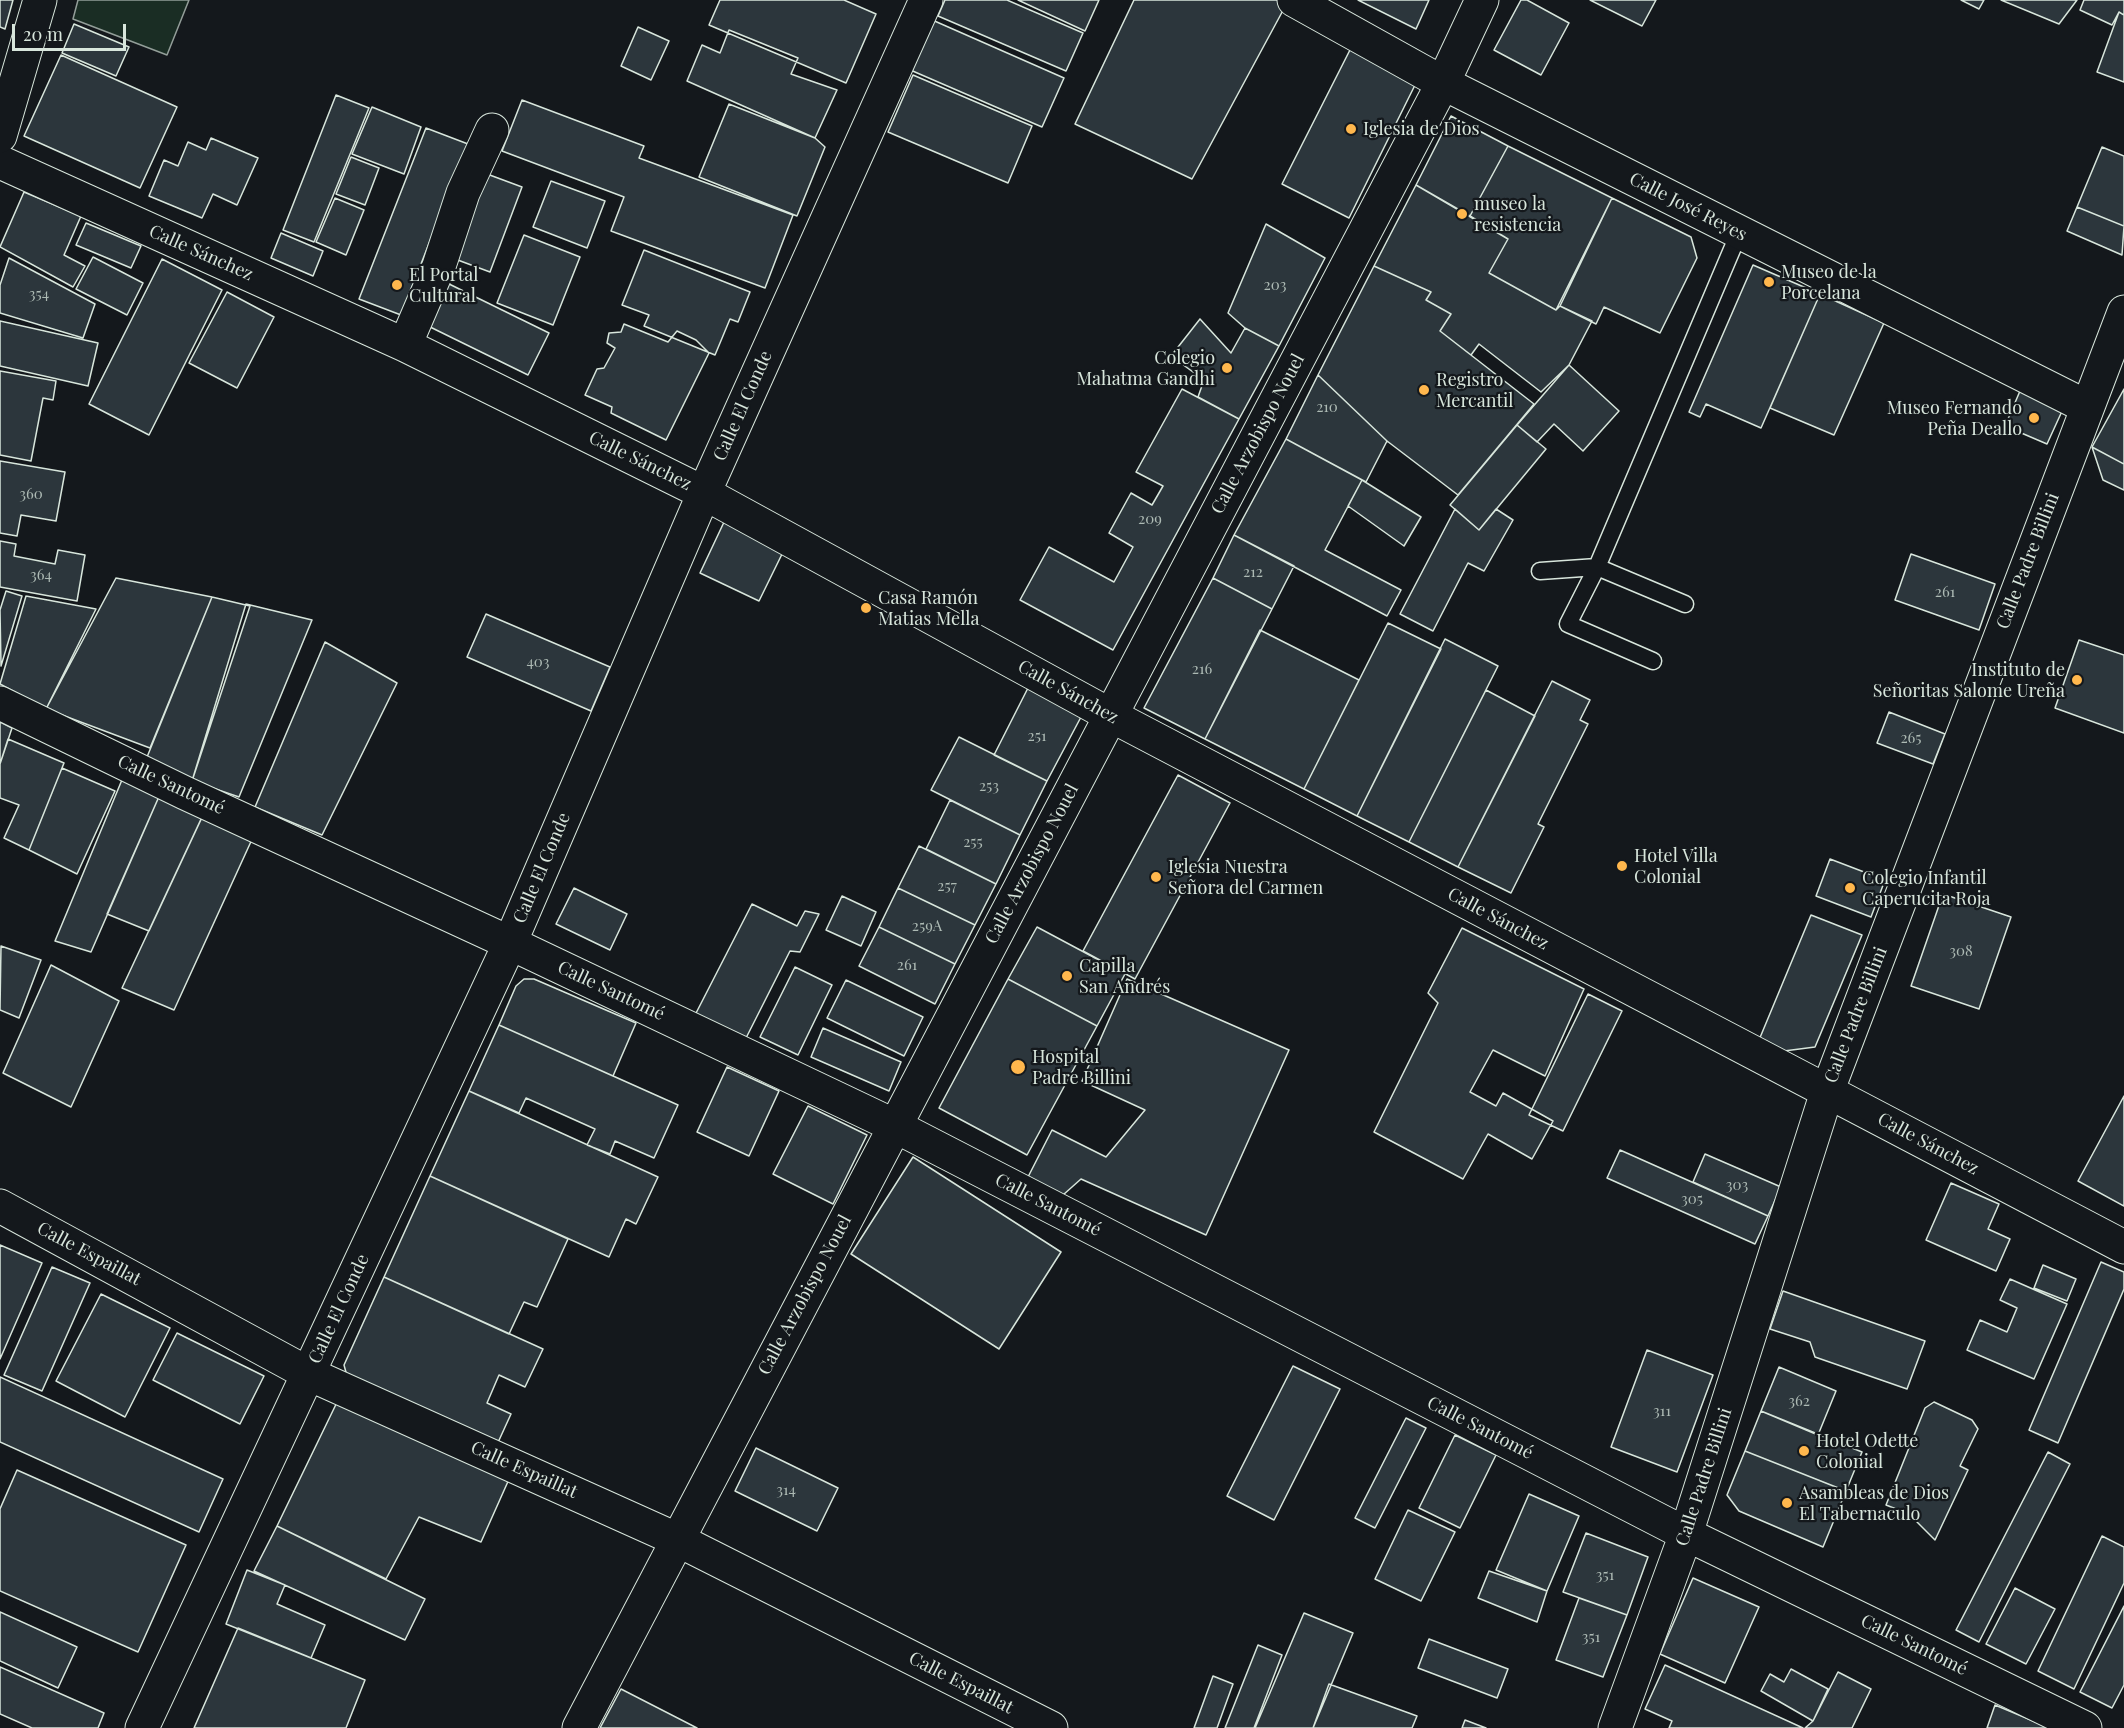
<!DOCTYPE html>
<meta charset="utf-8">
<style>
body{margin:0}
#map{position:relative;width:2124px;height:1728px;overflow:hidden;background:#14181c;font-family:"Playfair Display",serif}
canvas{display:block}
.scale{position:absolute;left:12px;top:24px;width:114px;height:27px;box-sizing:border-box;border:3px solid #d8e6dc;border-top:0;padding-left:8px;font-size:18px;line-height:21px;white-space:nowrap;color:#d8e6dc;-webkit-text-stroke:4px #14181c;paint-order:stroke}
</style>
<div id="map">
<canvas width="2124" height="1728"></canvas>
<div class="scale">20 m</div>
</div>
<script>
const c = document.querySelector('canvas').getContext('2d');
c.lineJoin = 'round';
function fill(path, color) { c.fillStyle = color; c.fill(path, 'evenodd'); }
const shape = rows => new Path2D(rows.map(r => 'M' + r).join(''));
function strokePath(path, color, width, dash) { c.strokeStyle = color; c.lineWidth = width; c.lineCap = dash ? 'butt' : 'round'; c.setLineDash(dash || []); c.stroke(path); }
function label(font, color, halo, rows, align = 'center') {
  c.font = font + ' "Playfair Display",serif'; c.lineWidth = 4.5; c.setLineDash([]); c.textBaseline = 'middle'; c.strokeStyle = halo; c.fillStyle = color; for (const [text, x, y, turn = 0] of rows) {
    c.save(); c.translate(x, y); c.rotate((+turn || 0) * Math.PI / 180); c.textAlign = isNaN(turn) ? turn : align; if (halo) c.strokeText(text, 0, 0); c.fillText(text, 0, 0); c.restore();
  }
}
const green = shape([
 [78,0,189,0,167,55,73,19,78,0]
]);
fill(green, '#1a2d24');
strokePath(green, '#939e99', 1.5);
const building = shape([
 [0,0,13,0,5,29,0,27,0,0],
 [720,0,844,0,876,14,846,83,709,25,720,0],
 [945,0,1007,0,1083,33,1066,71,938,16,945,0],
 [1018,0,1099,0,1085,31,1018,0],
 [1134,0,1280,0,1287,3,1192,179,1075,124,1134,0],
 [1358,0,1429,0,1416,29,1358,0],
 [1521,0,1527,0,1569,23,1541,75,1494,50,1521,0],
 [1590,0,1656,0,1642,26,1590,0],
 [1961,0,1984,0,1979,9,1961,0],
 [2001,0,2077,0,2059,24,2001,0],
 [2084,0,2124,0,2124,15,2119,12,2112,25,2080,10,2084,0],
 [2119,12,2124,15,2124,82,2097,72,2119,12],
 [930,19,1064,78,1042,127,908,69,930,19],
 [74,24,129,47,116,76,62,53,74,24],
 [638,27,669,41,651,80,621,66,638,27],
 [729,30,798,58,791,74,837,90,815,138,687,81,702,45,720,53,729,30],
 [1354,42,1420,75,1349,218,1282,184,1354,42],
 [61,55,177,107,140,188,24,136,61,55],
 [913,75,1032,126,1008,183,888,132,913,75],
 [336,95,369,108,314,242,283,230,336,95],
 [522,100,644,146,639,158,793,215,765,288,611,231,624,197,502,151,522,100],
 [729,104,815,138,825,147,797,216,699,177,729,104],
 [372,107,421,127,404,174,352,154,372,107],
 [1451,116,1508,146,1470,216,1416,185,1451,116],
 [426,128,468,144,401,315,359,299,426,128],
 [211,138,258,158,237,205,213,194,202,218,149,196,164,160,178,166,188,142,206,150,211,138],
 [1508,146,1612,198,1556,310,1489,273,1508,239,1470,216,1508,146],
 [2102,147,2124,156,2124,226,2077,207,2102,147],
 [351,157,379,168,365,205,336,194,351,157],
 [479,171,522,187,490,272,447,256,479,171],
 [551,181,605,201,587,248,533,227,551,181],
 [1416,185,1508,239,1489,273,1556,310,1560,306,1592,321,1569,365,1541,392,1479,344,1471,355,1440,331,1451,314,1426,300,1431,292,1374,266,1416,185],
 [24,192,81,216,64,255,85,266,73,287,0,247,24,192],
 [335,198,364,210,346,255,316,242,335,198],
 [1612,198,1691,237,1697,258,1660,333,1604,307,1596,324,1560,306,1612,198],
 [2077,207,2124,226,2122,255,2067,231,2077,207],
 [86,223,141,246,131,268,76,245,86,223],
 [1266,224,1325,258,1279,346,1245,328,1228,313,1266,224],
 [281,233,323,251,313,276,271,258,281,233],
 [524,235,580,257,553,325,497,303,524,235],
 [644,250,750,292,738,322,730,319,715,355,644,326,649,315,622,305,644,250],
 [93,257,143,283,127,315,76,289,93,257],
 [9,258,95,304,83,338,0,313,0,285,9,258],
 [162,259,222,290,149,435,89,404,162,259],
 [1753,265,1820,294,1761,428,1706,404,1700,417,1689,412,1753,265],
 [1374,266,1431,292,1426,300,1451,314,1440,331,1534,404,1458,495,1387,441,1318,375,1374,266],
 [443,281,549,333,528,375,422,323,443,281],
 [227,292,274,317,237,388,189,363,227,292],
 [1820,294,1884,323,1834,435,1770,408,1820,294],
 [1200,319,1231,353,1245,328,1279,346,1239,419,1198,397,1204,380,1171,356,1200,319],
 [0,321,98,343,88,386,0,366,0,321],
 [624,324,668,342,677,331,696,340,709,353,666,440,611,413,612,407,585,395,597,369,604,368,615,348,607,343,609,333,621,332,624,324],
 [1569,365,1619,411,1583,451,1554,424,1537,442,1517,425,1569,365],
 [0,371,56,381,53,400,43,398,31,461,0,455,0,371],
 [1318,375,1387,441,1366,482,1286,439,1318,375],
 [1182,389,1239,419,1113,650,1020,600,1049,547,1114,582,1133,547,1109,533,1131,493,1152,505,1163,486,1136,472,1182,389],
 [2124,389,2124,464,2092,447,2124,389],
 [2020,391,2063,409,2047,444,2005,426,2020,391],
 [1517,425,1546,449,1479,530,1450,505,1517,425],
 [1286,439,1362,480,1325,550,1401,590,1387,616,1234,535,1286,439],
 [2092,447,2124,464,2124,490,2103,480,2092,447],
 [0,461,65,472,56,521,21,515,17,536,0,533,0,461],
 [1362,480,1421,517,1404,546,1348,506,1362,480],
 [1455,509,1479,530,1496,509,1513,520,1484,571,1468,563,1433,631,1400,614,1455,509],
 [725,520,785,548,759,601,700,573,725,520],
 [1234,535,1294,566,1272,609,1213,578,1234,535],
 [0,541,16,544,14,556,55,564,58,550,85,555,77,601,0,587,0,541],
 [1911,554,1995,584,1979,630,1895,600,1911,554],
 [116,578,212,597,150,748,46,709,116,578],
 [1213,578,1272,609,1205,739,1144,708,1213,578],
 [6,591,22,596,1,666,0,610,6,591],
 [26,596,96,609,46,709,0,684,26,596],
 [212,597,250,606,192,781,145,762,212,597],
 [246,604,312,620,239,797,192,781,246,604],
 [486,614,610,667,591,711,467,657,486,614],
 [1388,623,1441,649,1357,816,1304,789,1388,623],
 [1260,630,1359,680,1304,789,1205,739,1260,630],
 [1445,639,1498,666,1409,842,1357,816,1445,639],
 [2079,640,2124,655,2124,733,2055,708,2079,640],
 [325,642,397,683,322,835,255,807,325,642],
 [1552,681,1590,700,1580,720,1588,724,1538,824,1544,827,1511,893,1458,867,1552,681],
 [1031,682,1081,717,1047,781,994,755,1031,682],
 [1486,690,1535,716,1458,867,1409,842,1486,690],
 [1889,712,1945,734,1933,764,1877,743,1889,712],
 [0,722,12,728,0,764,0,722],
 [959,737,1047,781,1020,835,931,790,959,737],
 [8,739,64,763,29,850,4,838,19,805,0,798,0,764,8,739],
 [62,768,115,791,77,874,29,850,62,768],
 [124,775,161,792,91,952,55,941,124,775],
 [1178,775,1230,803,1135,979,1083,951,1178,775],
 [161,792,205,811,149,931,107,914,161,792],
 [950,800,1020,835,996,884,926,849,950,800],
 [202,817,254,835,174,1010,122,988,202,817],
 [919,846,996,884,975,925,898,888,919,846],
 [1830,859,1885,880,1871,917,1816,896,1830,859],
 [574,888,627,914,610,950,556,924,574,888],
 [898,888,975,925,955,964,879,927,898,888],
 [1943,894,2011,917,1979,1009,1911,986,1943,894],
 [842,896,876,912,861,946,826,930,842,896],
 [752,904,797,926,805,911,819,914,800,952,790,951,744,1042,694,1017,752,904],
 [1811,915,1862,935,1815,1047,1784,1051,1759,1040,1811,915],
 [879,927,955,964,935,1004,859,966,879,927],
 [1037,927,1125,974,1097,1026,1008,979,1037,927],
 [1462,928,1584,989,1545,1076,1493,1050,1470,1092,1496,1106,1503,1093,1553,1121,1532,1159,1488,1134,1463,1179,1374,1132,1438,1003,1428,993,1462,928],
 [1,946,41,960,19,1018,0,1010,1,946],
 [51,965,119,1001,71,1107,3,1073,51,965],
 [795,967,832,985,798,1055,760,1037,795,967],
 [524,979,534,979,636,1023,613,1076,499,1025,516,986,524,979],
 [1008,979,1097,1026,1027,1155,939,1108,1008,979],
 [1127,979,1289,1050,1206,1235,1081,1179,1063,1195,1028,1177,1052,1130,1106,1157,1145,1110,1082,1081,1127,979],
 [846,980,923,1017,904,1056,827,1018,846,980],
 [1588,994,1622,1011,1563,1131,1529,1115,1588,994],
 [499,1025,678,1105,654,1158,615,1141,610,1154,587,1145,595,1129,526,1098,519,1113,469,1091,499,1025],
 [823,1028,901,1062,889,1091,811,1057,823,1028],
 [727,1067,779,1091,749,1156,697,1132,727,1067],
 [469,1091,658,1177,636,1224,626,1219,609,1257,430,1176,469,1091],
 [2124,1096,2124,1206,2078,1181,2124,1096],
 [808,1106,867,1135,833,1204,773,1174,808,1106],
 [1620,1150,1768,1216,1755,1244,1607,1178,1620,1150],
 [1705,1154,1781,1187,1768,1216,1693,1182,1705,1154],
 [913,1157,1061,1252,999,1349,851,1254,913,1157],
 [430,1176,568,1239,537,1307,524,1302,509,1334,384,1277,430,1176],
 [1951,1183,1999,1204,1988,1229,2010,1239,1996,1271,1926,1240,1951,1183],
 [0,1245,42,1263,0,1359,0,1245],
 [2101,1262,2124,1272,2124,1289,2058,1443,2029,1430,2101,1262],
 [2043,1265,2076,1279,2067,1301,2034,1288,2043,1265],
 [52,1267,90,1283,42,1391,4,1375,52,1267],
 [384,1277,543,1349,525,1387,499,1375,487,1403,511,1414,495,1449,347,1376,344,1365,384,1277],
 [2010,1279,2067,1304,2034,1379,1967,1350,1980,1320,2007,1332,2017,1308,2000,1300,2010,1279],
 [1783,1291,1925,1341,1907,1389,1815,1357,1810,1342,1770,1329,1783,1291],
 [101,1294,170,1328,125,1417,56,1381,101,1294],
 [177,1333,264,1376,240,1424,153,1380,177,1333],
 [1647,1350,1713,1375,1677,1472,1611,1447,1647,1350],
 [1293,1366,1340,1389,1274,1520,1227,1496,1293,1366],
 [1779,1367,1836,1391,1818,1435,1761,1411,1779,1367],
 [0,1377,223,1479,199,1532,0,1442,0,1377],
 [341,1394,510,1477,481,1542,419,1517,386,1579,277,1526,341,1394],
 [1934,1402,1972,1420,1978,1429,1960,1466,1968,1470,1935,1540,1909,1514,1886,1505,1925,1408,1934,1402],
 [1761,1411,1862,1452,1846,1491,1745,1451,1761,1411],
 [1406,1418,1426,1428,1375,1528,1355,1518,1406,1418],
 [1455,1435,1496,1455,1460,1528,1419,1508,1455,1435],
 [756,1448,838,1488,817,1531,735,1491,756,1448],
 [1745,1451,1846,1491,1823,1547,1739,1511,1727,1495,1745,1451],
 [2048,1452,2070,1464,1979,1642,1956,1630,2048,1452],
 [17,1470,186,1545,138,1652,0,1591,0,1509,17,1470],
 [1529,1494,1579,1516,1547,1591,1496,1570,1529,1494],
 [1408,1510,1455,1532,1421,1601,1375,1579,1408,1510],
 [277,1526,425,1599,405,1640,254,1571,277,1526],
 [1586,1533,1648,1557,1627,1615,1563,1592,1586,1533],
 [2102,1536,2124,1547,2124,1583,2074,1689,2038,1671,2102,1536],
 [247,1570,285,1585,277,1604,325,1625,311,1658,226,1624,247,1570],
 [1489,1571,1547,1591,1537,1622,1478,1598,1489,1571],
 [1693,1578,1759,1607,1725,1683,1660,1654,1693,1578],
 [2015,1588,2055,1609,2026,1664,1986,1644,2015,1588],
 [1579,1598,1627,1615,1603,1677,1556,1660,1579,1598],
 [2124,1606,2124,1685,2112,1708,2080,1692,2124,1606],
 [0,1612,77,1647,58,1688,0,1661,0,1612],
 [1304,1613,1353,1633,1313,1728,1255,1728,1304,1613],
 [238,1628,365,1680,346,1728,194,1728,238,1628],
 [1429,1639,1508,1669,1497,1698,1418,1668,1429,1639],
 [1258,1645,1282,1655,1254,1728,1225,1728,1258,1645],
 [1665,1665,1803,1728,1669,1728,1672,1721,1645,1709,1665,1665],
 [0,1667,104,1713,98,1728,32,1728,0,1714,0,1667],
 [1791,1669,1828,1689,1813,1721,1761,1691,1770,1674,1784,1682,1791,1669],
 [1838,1672,1871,1689,1852,1728,1805,1728,1813,1721,1838,1672],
 [1213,1676,1233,1684,1217,1728,1194,1728,1213,1676],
 [1329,1684,1417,1716,1412,1728,1313,1728,1329,1684],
 [621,1689,697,1728,600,1728,621,1689],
 [1995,1705,2050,1728,1987,1728,1995,1705],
 [1465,1720,1486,1728,1462,1728,1465,1720]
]);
fill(building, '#2c363c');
strokePath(building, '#d8e6dc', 1.5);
const lane = shape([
 [1540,571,1597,567,1685,604],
 [1653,661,1568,624,1597,567,1739,233]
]);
const street = shape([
 [1294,0,1443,83,2087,407],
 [0,162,405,345,704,493,1110,715,2124,1247],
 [405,345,439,266,463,193,492,130],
 [0,703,185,793,510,943,895,1126,1686,1534,2085,1728],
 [0,1206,309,1374,676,1539,1051,1728],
 [142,1728,510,943,704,493,926,0],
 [579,1728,1443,83,1482,0],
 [1615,1728,1686,1534,1827,1092,2124,312]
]);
const secondary = shape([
 [0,136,40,0]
]);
strokePath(lane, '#d8e6dc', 19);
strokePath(street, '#d8e6dc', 35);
strokePath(secondary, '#d8e6dc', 35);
strokePath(lane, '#14181c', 16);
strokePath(street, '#14181c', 33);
strokePath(secondary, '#14181c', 33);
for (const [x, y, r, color] of [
 [1351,129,6,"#ffb74d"],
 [1462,214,6,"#ffb74d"],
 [1769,282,6,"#ffb74d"],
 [397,285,6,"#ffb74d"],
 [1227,368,6,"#ffb74d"],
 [1424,390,6,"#ffb74d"],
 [2034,418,6,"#ffb74d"],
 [866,608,6,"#ffb74d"],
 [2077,680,6,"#ffb74d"],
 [1622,866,6,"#ffb74d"],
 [1156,877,6,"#ffb74d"],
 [1850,888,6,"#ffb74d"],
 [1067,976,6,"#ffb74d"],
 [1018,1067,8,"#ffb74d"],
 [1804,1451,6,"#ffb74d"],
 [1787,1503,6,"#ffb74d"]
]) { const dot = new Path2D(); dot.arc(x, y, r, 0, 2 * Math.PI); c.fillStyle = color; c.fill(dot); strokePath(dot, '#14181c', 2); }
label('15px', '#adbab4', null, [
 ["203",1275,285],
 ["354",39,294],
 ["210",1327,407],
 ["360",31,494],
 ["209",1150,519],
 ["212",1253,572],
 ["364",41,575],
 ["261",1945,592],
 ["403",538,662],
 ["216",1202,669],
 ["251",1037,736],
 ["265",1911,738],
 ["253",989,786],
 ["255",973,842],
 ["257",947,886],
 ["259A",927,926],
 ["308",1961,951],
 ["261",907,965],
 ["303",1737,1185],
 ["305",1692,1199],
 ["362",1799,1401],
 ["311",1662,1411],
 ["314",786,1490],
 ["351",1605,1575],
 ["351",1591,1637]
]);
label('18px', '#d8e6dc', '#14181c', [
 ["Iglesia de Dios",1363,129],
 ["museo la",1474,204],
 ["resistencia",1474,225],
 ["Museo de la",1781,272],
 ["Porcelana",1781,293],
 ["El Portal",409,275],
 ["Cultural",409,296],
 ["Colegio",1215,358,"right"],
 ["Mahatma Gandhi",1215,379,"right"],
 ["Registro",1436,380],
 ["Mercantil",1436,401],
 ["Museo Fernando",2022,408,"right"],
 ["Peña Deallo",2022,429,"right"],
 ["Casa Ramón",878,598],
 ["Matias Mella",878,619],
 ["Instituto de",2065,670,"right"],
 ["Señoritas Salome Ureña",2065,691,"right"],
 ["Hotel Villa",1634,856],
 ["Colonial",1634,877],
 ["Iglesia Nuestra",1168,867],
 ["Señora del Carmen",1168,888],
 ["Colegio Infantil",1862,878],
 ["Caperucita Roja",1862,899],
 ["Capilla",1079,966],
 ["San Andrés",1079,987],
 ["Hospital",1032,1057],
 ["Padre Billini",1032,1078],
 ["Hotel Odette",1816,1441],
 ["Colonial",1816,1462],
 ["Asambleas de Dios",1799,1493],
 ["El Tabernaculo",1799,1514]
], 'left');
label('18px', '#d8e6dc', '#14181c', [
 ["Calle José Reyes",1688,207,27],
 ["Calle Sánchez",201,253,24],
 ["Calle El Conde",743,406,-66],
 ["Calle Arzobispo Nouel",1258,434,-62],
 ["Calle Sánchez",640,461,26],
 ["Calle Padre Billini",2028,561,-69],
 ["Calle Sánchez",1068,692,29],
 ["Calle Santomé",171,785,25],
 ["Calle Arzobispo Nouel",1032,864,-62],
 ["Calle El Conde",542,868,-67],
 ["Calle Sánchez",1498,919,28],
 ["Calle Santomé",611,991,25],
 ["Calle Padre Billini",1856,1015,-69],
 ["Calle Sánchez",1928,1144,28],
 ["Calle Santomé",1048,1205,27],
 ["Calle Espaillat",89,1254,28],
 ["Calle Arzobispo Nouel",805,1295,-62],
 ["Calle El Conde",339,1309,-65],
 ["Calle Santomé",1480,1428,27],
 ["Calle Espaillat",524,1470,24],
 ["Calle Padre Billini",1704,1477,-72],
 ["Calle Santomé",1914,1645,26],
 ["Calle Espaillat",961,1683,27]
]);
</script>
